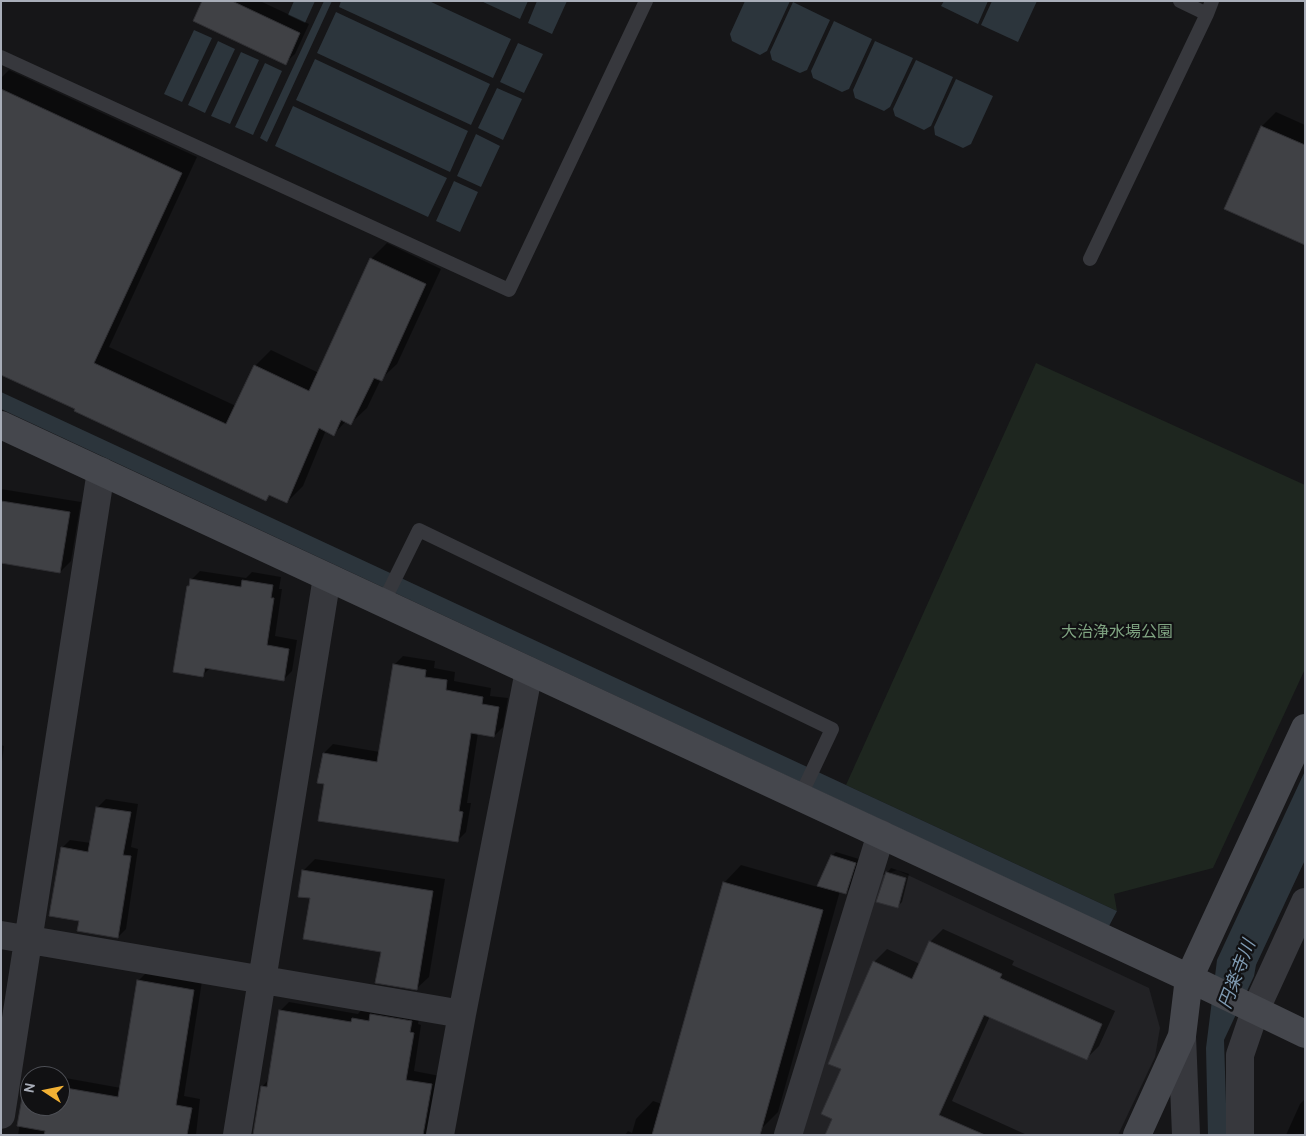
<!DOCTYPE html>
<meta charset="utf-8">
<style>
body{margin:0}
#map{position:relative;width:1306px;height:1136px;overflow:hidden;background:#161618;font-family:Overpass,sans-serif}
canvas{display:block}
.frame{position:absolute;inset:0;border:2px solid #a8adb8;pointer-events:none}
.north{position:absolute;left:20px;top:1066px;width:50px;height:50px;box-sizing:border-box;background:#111113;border:1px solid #4d4f55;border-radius:50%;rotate:281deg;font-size:14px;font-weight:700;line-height:20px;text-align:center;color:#a8adb8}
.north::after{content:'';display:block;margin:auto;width:18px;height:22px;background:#f2b134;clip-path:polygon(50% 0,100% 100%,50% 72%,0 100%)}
</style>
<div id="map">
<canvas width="1306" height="1136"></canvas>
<div class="frame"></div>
<div class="north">N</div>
</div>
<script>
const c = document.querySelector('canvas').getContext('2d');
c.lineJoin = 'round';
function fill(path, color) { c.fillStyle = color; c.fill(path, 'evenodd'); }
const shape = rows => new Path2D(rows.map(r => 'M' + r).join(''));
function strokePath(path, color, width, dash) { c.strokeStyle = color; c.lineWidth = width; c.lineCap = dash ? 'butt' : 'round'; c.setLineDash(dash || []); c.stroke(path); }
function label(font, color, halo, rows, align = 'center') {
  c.font = font + ' Overpass,"Noto Sans JP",sans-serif'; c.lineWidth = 4.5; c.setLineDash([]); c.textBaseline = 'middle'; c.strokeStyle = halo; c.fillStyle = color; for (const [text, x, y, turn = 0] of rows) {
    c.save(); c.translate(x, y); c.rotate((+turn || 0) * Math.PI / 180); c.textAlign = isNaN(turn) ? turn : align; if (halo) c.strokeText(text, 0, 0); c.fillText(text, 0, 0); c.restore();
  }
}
fill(shape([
 [897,870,1149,988,1160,1028,1155,1057,1118,1135,802,1135,880,876]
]), '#222225');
fill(shape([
 [1036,363,1305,485,1305,669,1213,868,1114,894,1117,911,846,785]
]), '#1e261f');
fill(shape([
 [294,1,315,1,305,23,288,15],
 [324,1,332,1,267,142,260,138],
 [341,1,429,1,511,39,493,78,339,7],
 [481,1,528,1,520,19],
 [537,1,567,1,552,34,528,23],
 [745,1,790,1,767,51,760,55,732,41,730,34],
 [944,1,988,1,978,24,941,6],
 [992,1,1037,1,1018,42,981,25],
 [793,2,830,20,807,70,800,73,772,60,770,52],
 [336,12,490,84,471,125,317,53],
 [834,21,872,39,849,89,842,92,813,78,811,71],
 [194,30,212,38,182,102,164,94],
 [218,41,235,49,205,113,188,105],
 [875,41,913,58,890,107,884,111,855,98,853,90],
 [518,43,543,54,524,93,500,82],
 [241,52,259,60,230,124,211,116],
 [315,59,468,131,450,172,296,100],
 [916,60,953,77,931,126,924,130,895,116,893,109],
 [265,63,282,71,253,135,235,127],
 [956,79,993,96,971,144,963,148,935,135,934,127],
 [497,88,522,99,503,140,478,128],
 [293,106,447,178,428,217,275,146],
 [476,134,500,146,481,187,457,176],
 [454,181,478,192,460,232,436,221],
 [1,392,846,785,1117,911,1109,926,1,409],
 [1305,771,1305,860,1256,965,1254,976,1224,1040,1227,1135,1208,1135,1206,1048,1217,960]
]), '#2c353c');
fill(shape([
 [203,1,260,1,309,24,295,54,285,63],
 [9,70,197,157,109,347,236,406,255,366,271,350,319,373,371,259,387,243,441,269,397,364,381,379,367,408,351,423,346,421,334,434,326,430,303,486,287,502,271,494,265,499,1,373,1,78],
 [1276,112,1305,125,1305,244,1225,208,1262,126],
 [1,489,81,502,71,561,60,572,1,562],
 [200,571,246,578,252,572,281,577,279,589,282,589,275,636,297,640,292,671,283,680,210,668,202,676,188,586,191,580],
 [403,656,435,661,434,668,455,672,454,681,491,688,490,696,508,698,503,727,494,736,478,733,467,803,471,803,466,832,457,841,325,783,324,753,333,744,380,752,394,665],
 [1,745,4,746,1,769],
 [106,799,138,804,131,847,138,849,126,929,118,937,80,920,62,848,70,840,91,843,98,807],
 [836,852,859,859,850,888,846,893,840,891,778,1112,760,1130,739,1135,625,1135,628,1131,632,1133,636,1119,653,1101,662,1104,724,883,741,865,818,887,832,856],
 [315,859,445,879,429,977,416,989,382,951,311,897,303,871],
 [891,868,909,874,902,902,897,907,887,873],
 [943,929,1014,961,1012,965,1115,1011,1099,1046,1086,1059,990,1016,952,1101,1027,1135,826,1135,834,1118,843,1068,874,962,887,949,920,964,930,942],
 [147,972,202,981,184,1096,200,1099,196,1135,18,1135,27,1082,30,1079,30,1106,60,1106,60,1077,121,1088,138,981],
 [289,1002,358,1014,361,1010,420,1013,418,1024,421,1025,414,1071,440,1076,428,1135,254,1135,262,1087,269,1079,280,1011],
 [36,1073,53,1076,33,1076],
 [1305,1099,1305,1135,1286,1135,1300,1104]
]), '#0007');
const building = shape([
 [202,1,232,1,300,33,286,65,193,21,202,1],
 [1,89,182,173,94,363,226,424,254,365,309,391,370,258,426,284,382,381,374,378,351,425,341,420,334,436,319,428,287,503,269,495,266,501,74,411,75,409,1,375,1,89],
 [1261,126,1305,145,1305,245,1224,209,1261,126],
 [1,501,70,512,60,573,1,563,1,501],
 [190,579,241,587,242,580,273,585,271,598,274,598,267,645,289,649,284,681,205,668,203,677,173,672,187,586,189,586,190,579],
 [393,664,426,670,425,677,447,680,446,690,483,697,482,704,499,707,494,737,471,733,459,811,463,812,458,842,318,821,324,784,317,783,323,753,377,762,393,664],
 [96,807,131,812,123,855,131,856,118,938,77,931,79,921,49,916,61,847,88,852,96,807],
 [831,855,856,863,846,894,817,886,831,855],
 [302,870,433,891,417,990,375,983,381,952,303,939,310,898,298,897,302,870],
 [886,872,906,878,898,908,876,902,886,872],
 [723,882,823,910,760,1135,652,1135,723,882],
 [929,941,1002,974,1000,978,1102,1024,1087,1060,984,1015,939,1115,985,1135,825,1135,832,1119,821,1114,841,1069,828,1064,873,961,912,979,929,941],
 [137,980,194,990,176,1105,192,1108,187,1135,44,1135,45,1131,17,1126,25,1081,30,1082,30,1106,60,1106,60,1087,118,1097,137,980],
 [279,1010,351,1022,352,1018,369,1021,370,1014,412,1021,410,1032,414,1033,406,1080,432,1084,423,1135,253,1135,261,1086,267,1087,279,1010]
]);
fill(building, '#404145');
strokePath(building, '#303034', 1);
strokePath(shape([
 [1180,1,1207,14,1212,1],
 [1,57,509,290,646,1],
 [1090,259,1207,14],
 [383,603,419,530,832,729,800,797]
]), '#37383d', 14);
strokePath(shape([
 [1,935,462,1014],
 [1182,1036,1186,1135],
 [1,1115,101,471],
 [237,1135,327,577],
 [440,1135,462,1014,529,671],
 [788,1135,881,834],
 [1240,1135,1240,1055,1255,1011,1305,902]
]), '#37383d', 28);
strokePath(shape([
 [1,425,1189,978,1305,1034],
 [1137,1135,1182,1036,1189,978,1305,728]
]), '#45474d', 28);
label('16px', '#7fa381', '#111113', [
 ["大治浄水場公園",1117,634]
]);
label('italic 18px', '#7f9bb3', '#111113', [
 ["円楽寺川",1239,975,-69]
]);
</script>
